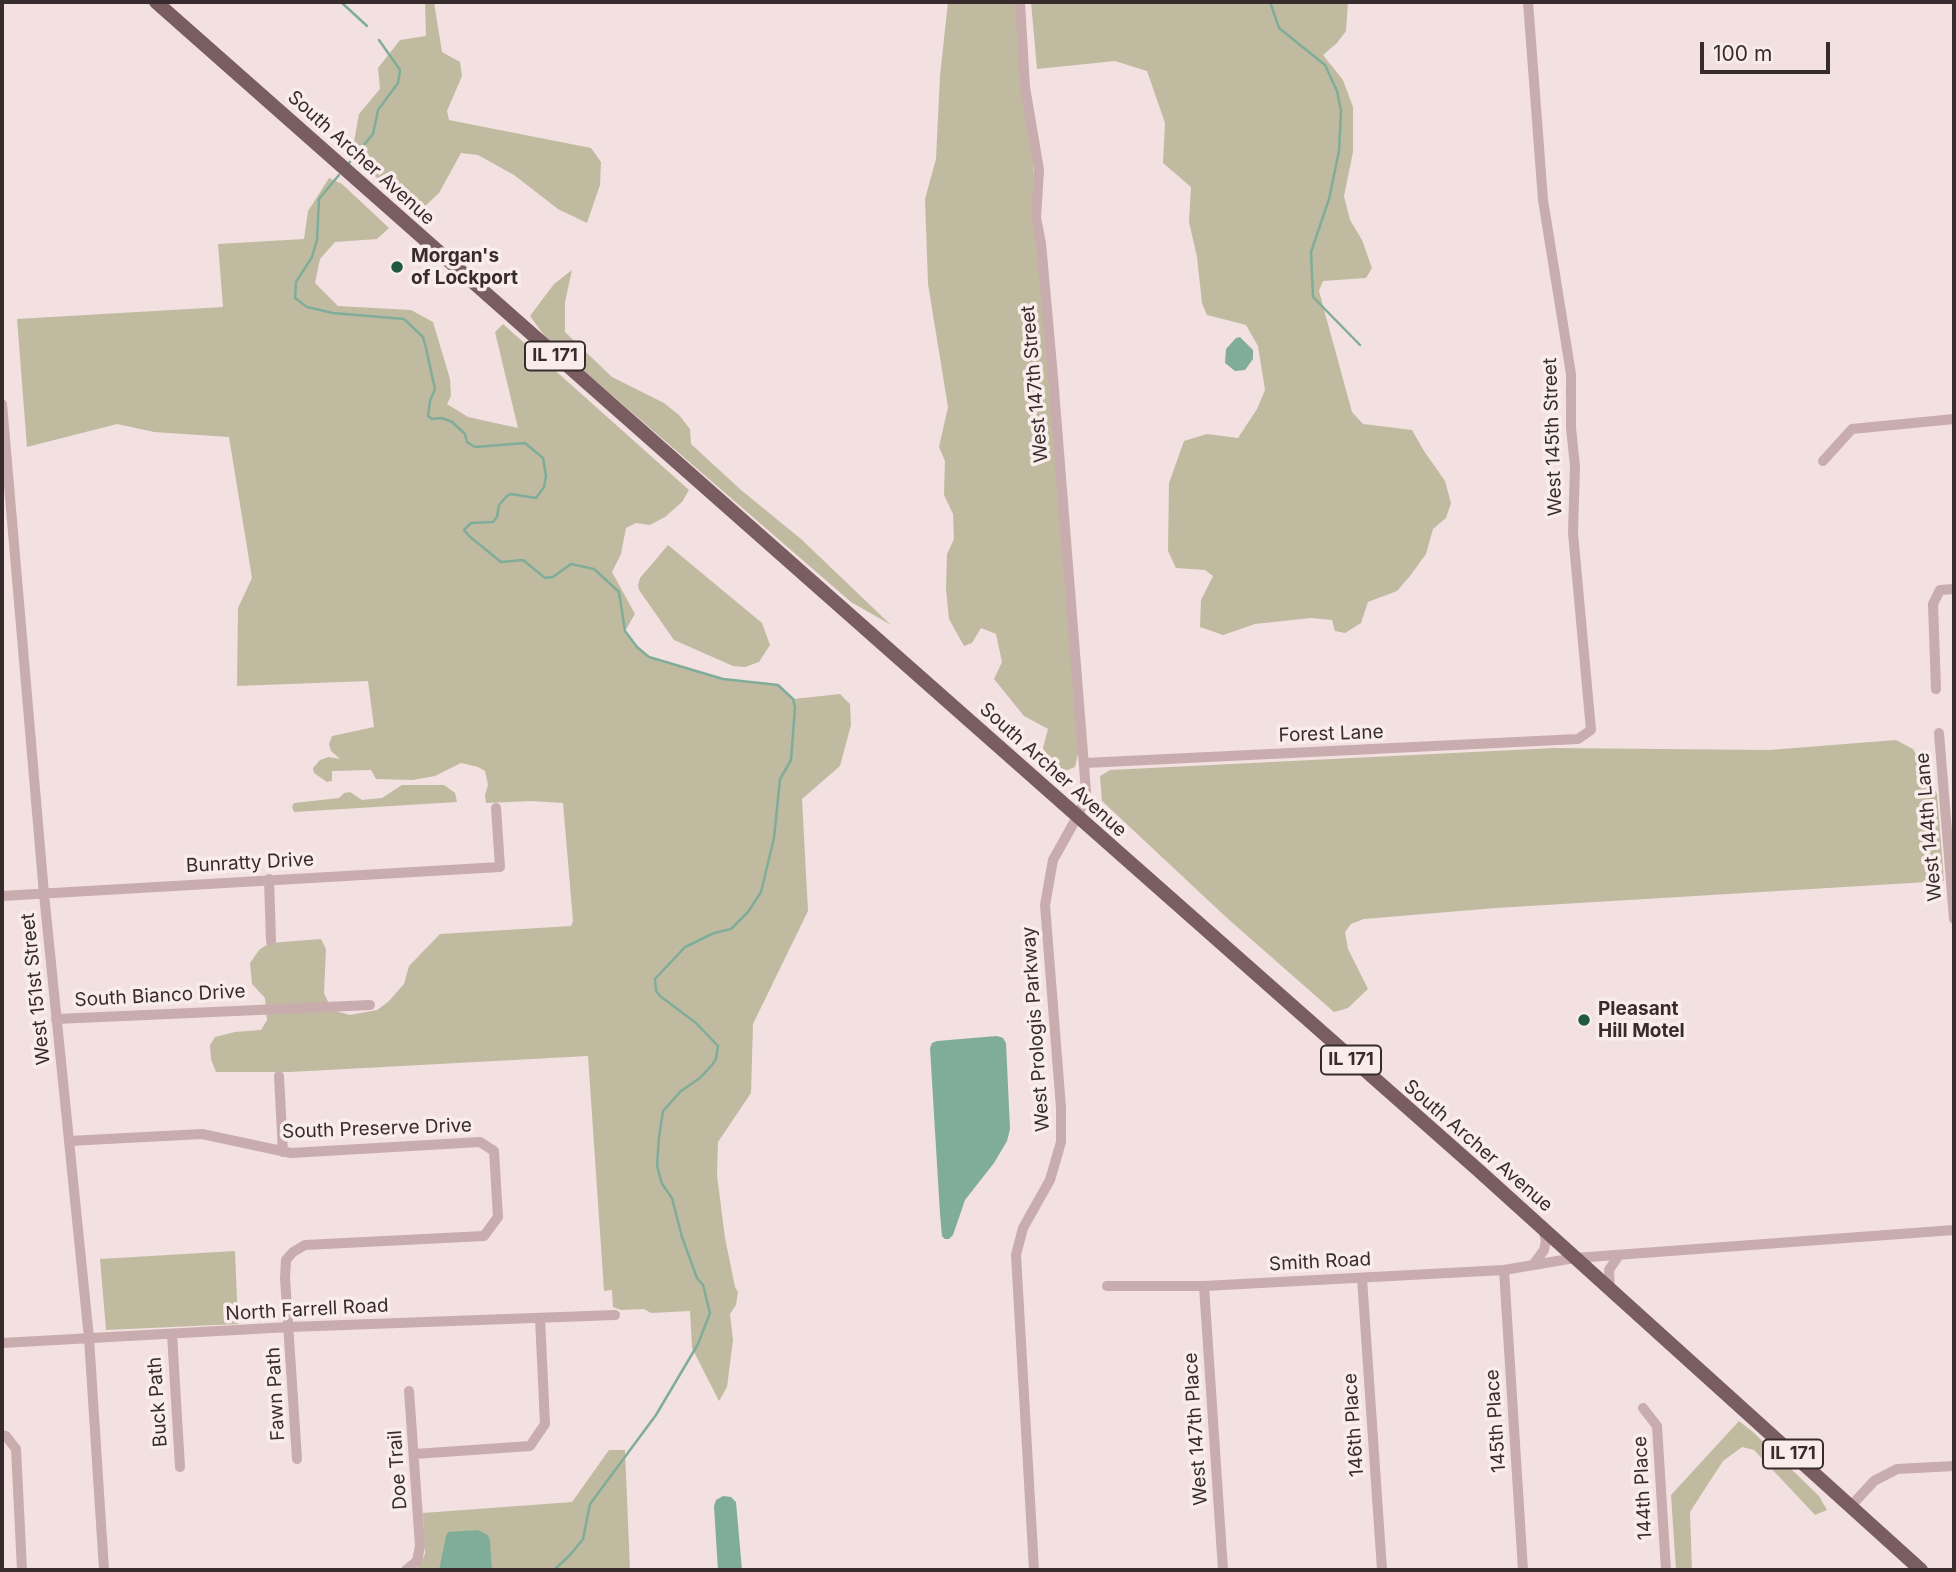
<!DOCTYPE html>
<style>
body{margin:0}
#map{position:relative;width:1956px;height:1572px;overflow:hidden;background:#f2e1e0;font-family:Inter,sans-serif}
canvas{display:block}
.frame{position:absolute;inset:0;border:4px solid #382b2d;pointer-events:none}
.scale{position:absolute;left:1700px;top:42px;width:130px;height:32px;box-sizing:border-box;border:4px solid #382b2d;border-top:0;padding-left:9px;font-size:21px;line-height:24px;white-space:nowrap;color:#382b2d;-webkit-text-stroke:5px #f9edec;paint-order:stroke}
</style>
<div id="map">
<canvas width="1956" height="1572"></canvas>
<div class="frame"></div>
<div class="scale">100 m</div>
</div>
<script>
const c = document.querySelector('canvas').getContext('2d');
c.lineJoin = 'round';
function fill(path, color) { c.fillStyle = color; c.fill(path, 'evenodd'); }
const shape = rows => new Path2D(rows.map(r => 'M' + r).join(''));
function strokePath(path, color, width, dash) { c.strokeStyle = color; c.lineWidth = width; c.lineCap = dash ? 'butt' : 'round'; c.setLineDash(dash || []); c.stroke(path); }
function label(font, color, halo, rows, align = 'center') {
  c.font = font + ' Inter,sans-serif'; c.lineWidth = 7; c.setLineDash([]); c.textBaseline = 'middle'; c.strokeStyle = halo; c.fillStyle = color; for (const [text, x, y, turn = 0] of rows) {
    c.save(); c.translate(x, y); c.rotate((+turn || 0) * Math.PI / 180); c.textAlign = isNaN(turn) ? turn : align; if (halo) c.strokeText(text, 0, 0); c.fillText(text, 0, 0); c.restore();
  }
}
fill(shape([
 [425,2,434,2,442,52,460,62,462,76,447,111,449,120,591,148,601,162,600,185,587,223,558,209,514,175,478,155,461,153,439,193,420,211,367,170,352,153,359,114,380,89,378,68,400,40,426,36],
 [948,2,1020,2,1080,746,1075,767,1065,771,1048,758,1043,748,1048,729,1024,716,994,679,1002,662,996,634,981,628,972,643,964,646,949,619,946,589,947,554,954,539,953,514,944,495,945,461,939,447,948,407,928,284,925,199,936,159,940,76],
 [1031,2,1348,2,1346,31,1337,43,1323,55,1343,80,1353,107,1353,152,1344,196,1350,220,1362,240,1372,268,1366,278,1323,281,1319,291,1352,412,1363,424,1412,430,1424,451,1445,481,1451,503,1446,518,1433,529,1426,554,1410,576,1397,591,1368,602,1361,623,1345,633,1335,631,1332,620,1311,618,1255,624,1223,635,1200,627,1201,600,1213,576,1205,570,1176,568,1168,551,1169,483,1184,441,1207,434,1238,438,1257,409,1265,390,1258,346,1246,325,1207,315,1202,303,1197,257,1189,222,1191,187,1163,163,1165,123,1147,71,1115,61,1037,69],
 [329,178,342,184,389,228,377,239,335,242,320,259,315,283,338,306,411,310,433,322,450,379,451,396,447,404,468,417,518,428,495,332,503,324,689,490,682,502,665,517,650,525,636,523,626,528,621,554,612,572,635,614,625,631,637,647,649,657,662,662,723,679,778,685,793,699,840,694,850,704,851,725,840,766,802,799,808,911,753,1024,751,1093,718,1142,717,1175,725,1238,735,1287,738,1292,736,1305,730,1314,733,1340,727,1387,719,1401,692,1348,690,1311,651,1313,644,1309,621,1310,613,1307,612,1290,604,1291,588,1056,290,1072,216,1072,211,1059,210,1045,215,1037,235,1032,261,1030,267,1020,265,998,252,984,250,963,259,950,269,943,321,939,326,949,324,993,332,1010,350,1015,377,1010,388,1002,404,984,409,966,440,934,571,926,573,921,563,803,531,801,486,803,485,795,488,785,485,771,478,767,461,763,435,776,413,780,376,779,371,770,332,771,332,781,327,782,314,773,313,768,320,760,329,757,340,759,331,751,329,744,332,736,374,727,368,681,237,686,238,608,252,578,229,437,154,432,117,424,27,447,17,319,223,307,218,244,304,239,308,211],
 [572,270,565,302,565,332,612,377,664,403,679,415,690,429,691,444,741,490,801,539,891,625,851,602,546,338,530,316,554,284],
 [668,545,762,623,770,645,759,662,745,667,733,666,674,640,639,590,638,585,640,578],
 [1896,740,1913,749,1937,794,1944,881,1496,908,1364,919,1351,924,1345,932,1348,949,1368,989,1348,1008,1334,1012,1227,918,1102,801,1100,776,1110,770,1554,748,1769,750],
 [402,785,444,785,455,793,457,802,294,812,292,807,294,803,339,798,344,793,350,792,362,800,382,798],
 [235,1251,238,1324,106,1330,100,1259],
 [1739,1421,1753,1432,1819,1496,1827,1510,1815,1515,1754,1450,1742,1447,1723,1461,1690,1512,1692,1570,1676,1570,1671,1495],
 [609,1450,625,1450,630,1570,416,1570,425,1554,423,1513,572,1502]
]), '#c0bba0');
fill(shape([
 [1240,337,1253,350,1253,359,1245,370,1235,371,1225,363,1226,349,1236,338],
 [997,1036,1003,1038,1006,1043,1010,1129,1007,1141,994,1163,965,1200,953,1235,949,1239,945,1239,942,1236,940,1214,930,1048,932,1043,937,1041],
 [723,1496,731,1497,736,1502,742,1570,718,1570,714,1506,716,1500],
 [478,1530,488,1535,490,1541,492,1570,439,1570,446,1536,448,1532]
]), '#80ad99');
strokePath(shape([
 [341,2,367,26],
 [1270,2,1279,28,1325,65,1337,91,1341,111,1339,151,1329,199,1311,252,1313,297,1360,345],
 [349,163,373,134,378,110,398,83,400,70,379,40],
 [339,175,319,199,317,240,312,257,296,282,295,298,307,307,333,313,404,319,423,337,426,348,435,389,430,401,428,416,432,419,442,418,452,422,465,434,467,442,475,447,525,443,543,458,546,476,544,487,536,498,511,494,507,496,499,505,497,517,493,522,471,523,464,530,469,536,501,562,523,560,545,578,553,577,571,564,594,569,619,592,625,631,637,647,649,657,723,679,778,685,793,699,795,707,791,760,780,779,774,838,761,892,748,912,731,929,714,933,685,947,655,979,656,991,660,996,696,1023,718,1046,716,1059,712,1065,700,1078,681,1091,663,1111,659,1137,657,1166,662,1184,672,1198,682,1237,697,1278,703,1285,710,1313,698,1344,656,1415,590,1504,583,1539,570,1555,554,1570]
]), '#80ad99', 2.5);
strokePath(shape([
 [1020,2,1025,87,1039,170,1036,218,1041,243,1053,377,1086,791,1086,797,1077,817,1053,860,1045,905,1061,1108,1061,1142,1050,1180,1023,1228,1016,1255,1034,1570],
 [2,404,44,894,89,1338,104,1570],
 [1823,461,1852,429,1954,419],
 [1936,689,1933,604,1940,590,1954,589],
 [1939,733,1954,919],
 [1085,763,1578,739,1591,730,1573,533,1575,466,1571,428,1571,374,1543,200,1528,2],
 [269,879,271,941],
 [2,896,500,867,496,808],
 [56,1019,370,1005],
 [279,1076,283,1152],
 [69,1141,202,1134,291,1153,480,1142,494,1151,498,1217,484,1236,305,1245,293,1252,286,1260,285,1278,297,1459],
 [1533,1265,1544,1250,1546,1241,1543,1229],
 [1504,1270,1523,1570],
 [1362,1278,1382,1570],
 [1107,1286,1204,1286,1504,1270,1575,1258,1954,1230],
 [1204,1286,1223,1570],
 [1610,1289,1609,1270,1619,1255],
 [172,1334,180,1467],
 [2,1343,290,1327,615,1315],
 [1643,1408,1657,1426,1666,1570],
 [2,1435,6,1436,16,1449,22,1570],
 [415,1454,530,1446,545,1424,540,1318],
 [1851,1506,1874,1481,1897,1469,1954,1466],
 [406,1570,417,1561,420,1546,409,1391]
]), '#c9acad', 10);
strokePath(shape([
 [156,2,1477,1169,1921,1570]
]), '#795d61', 14);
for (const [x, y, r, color] of [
 [397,267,7,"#225740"],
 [1584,1020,7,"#225740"]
]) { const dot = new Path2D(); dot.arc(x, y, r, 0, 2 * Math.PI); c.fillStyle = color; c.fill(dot); strokePath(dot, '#f9edec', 2.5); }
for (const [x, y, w] of [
 [555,356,60],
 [1351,1060,60],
 [1793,1454,60]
]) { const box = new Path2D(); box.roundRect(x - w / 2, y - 14.5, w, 29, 5); c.fillStyle = '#f9edec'; c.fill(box); strokePath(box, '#382b2d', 2); }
label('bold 18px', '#382b2d', null, [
 ["IL 171",555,356],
 ["IL 171",1351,1060],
 ["IL 171",1793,1454]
]);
label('19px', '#382b2d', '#f9edec', [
 ["South Archer Avenue",361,158,42],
 ["West 147th Street",1035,384,-95],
 ["West 145th Street",1553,437,-92],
 ["Forest Lane",1331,734,-2],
 ["South Archer Avenue",1053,770,42],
 ["West 144th Lane",1929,827,-95],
 ["Bunratty Drive",250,863,-3],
 ["West 151st Street",36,989,-96],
 ["South Bianco Drive",160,996,-3],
 ["West Prologis Parkway",1036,1029,-94],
 ["South Preserve Drive",377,1129,-2],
 ["South Archer Avenue",1478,1146,41],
 ["Smith Road",1320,1262,-3],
 ["North Farrell Road",307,1310,-3],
 ["Fawn Path",276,1394,-93],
 ["Buck Path",158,1402,-94],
 ["145th Place",1496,1421,-94],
 ["146th Place",1354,1425,-94],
 ["West 147th Place",1196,1429,-94],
 ["Doe Trail",398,1470,-94],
 ["144th Place",1643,1488,-93]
]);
label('bold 19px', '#382b2d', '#f9edec', [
 ["Morgan's",411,256],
 ["of Lockport",411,278],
 ["Pleasant",1598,1009],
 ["Hill Motel",1598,1031]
], 'left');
</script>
